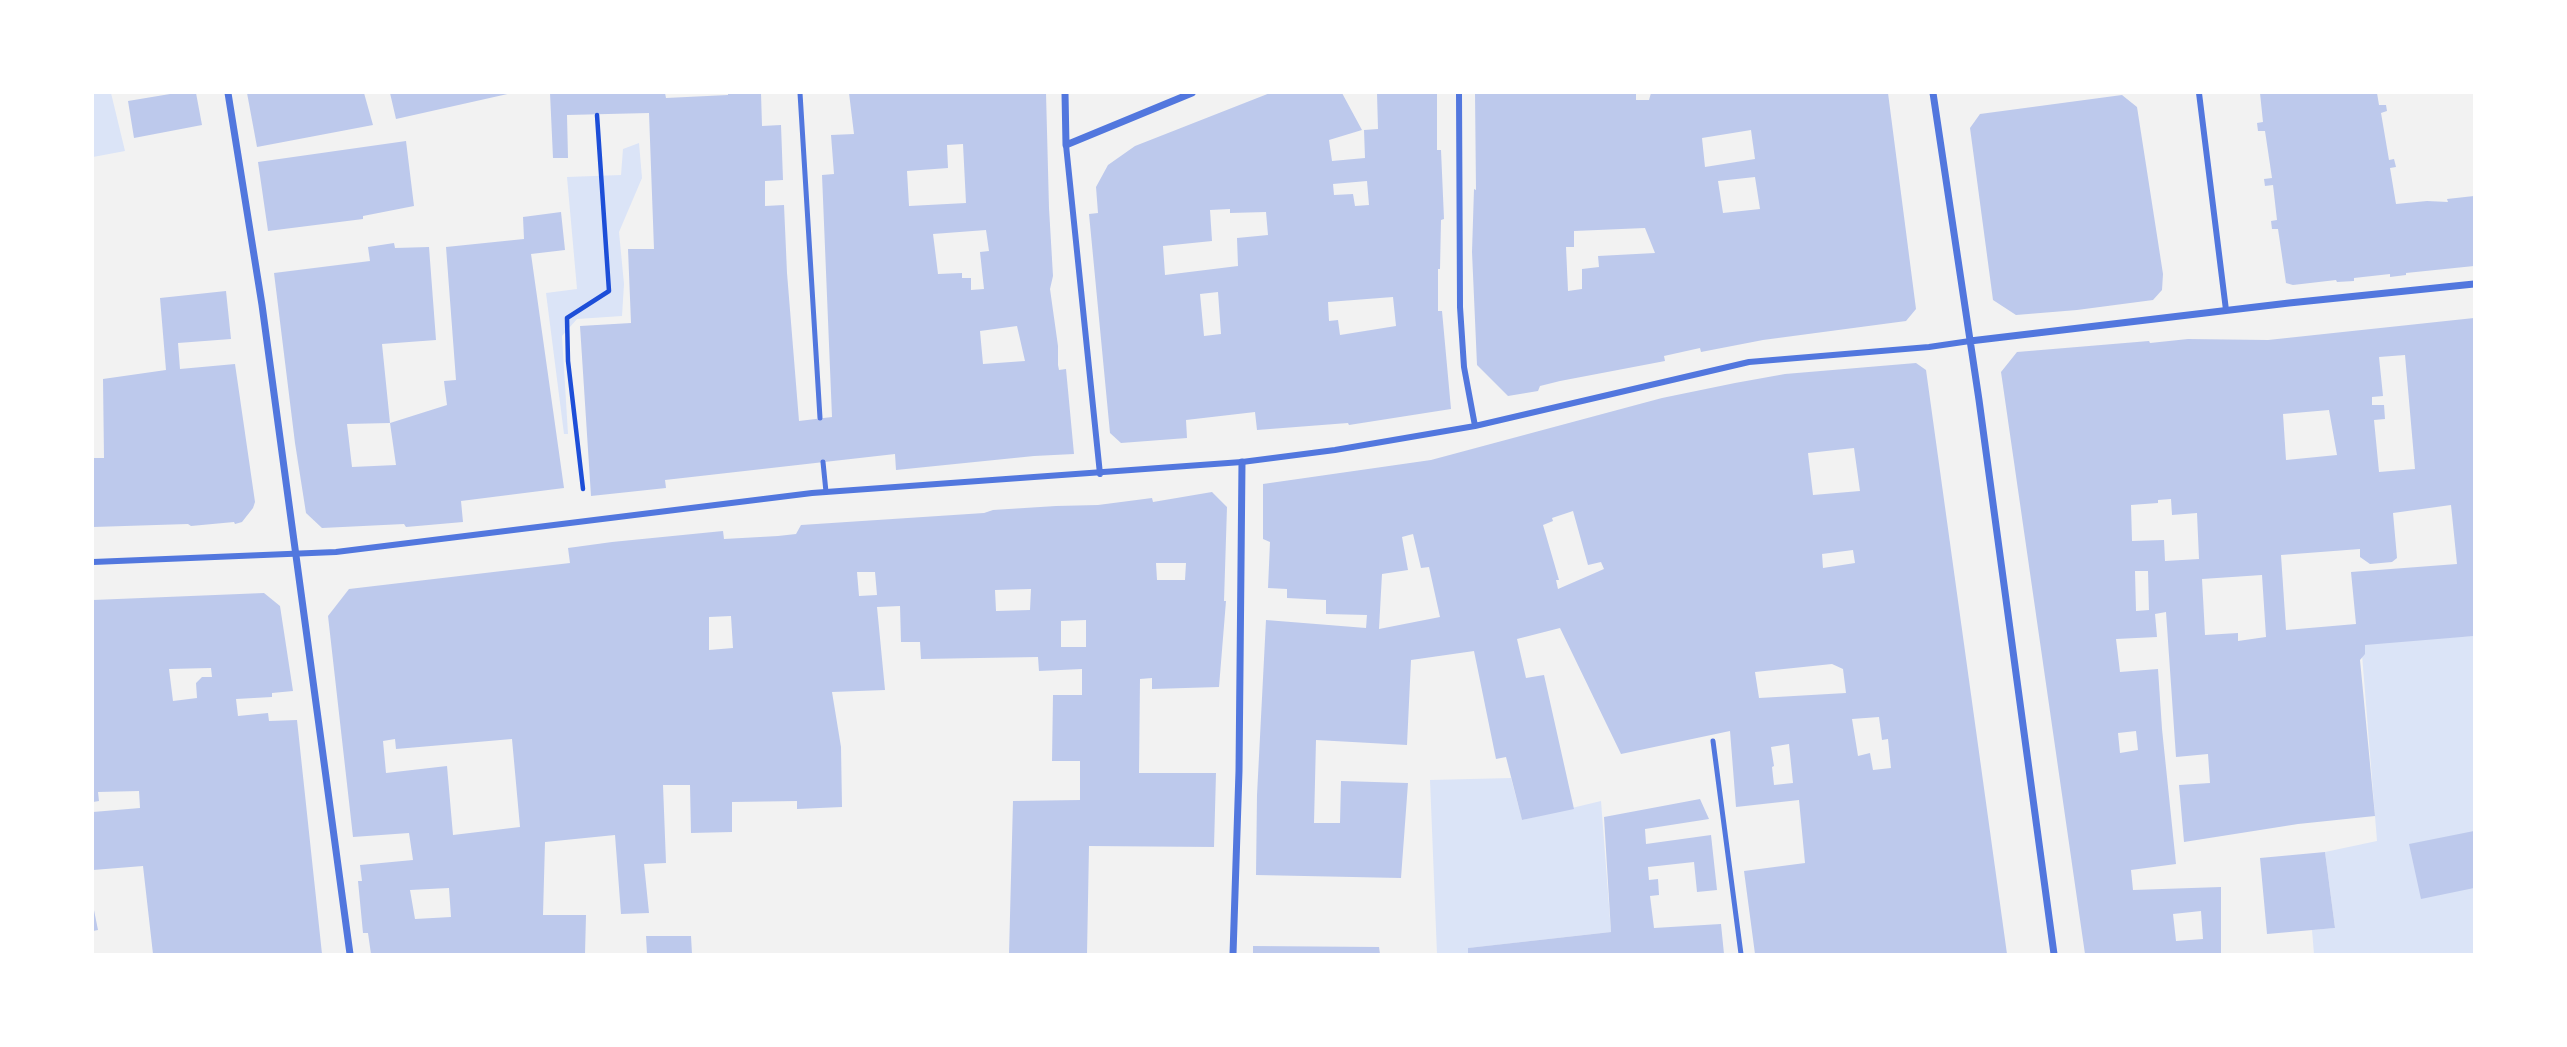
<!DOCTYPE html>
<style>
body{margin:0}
#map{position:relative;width:2567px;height:1047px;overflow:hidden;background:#f2f2f2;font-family:Montserrat,sans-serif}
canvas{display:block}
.frame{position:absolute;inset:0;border:94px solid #fff;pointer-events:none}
</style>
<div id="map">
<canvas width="2567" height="1047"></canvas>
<div class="frame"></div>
</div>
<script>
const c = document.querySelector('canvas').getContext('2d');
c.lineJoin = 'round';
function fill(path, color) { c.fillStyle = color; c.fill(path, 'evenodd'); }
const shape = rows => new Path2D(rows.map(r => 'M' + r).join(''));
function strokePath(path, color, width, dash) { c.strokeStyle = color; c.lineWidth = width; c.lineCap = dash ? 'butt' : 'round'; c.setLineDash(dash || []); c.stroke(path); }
fill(shape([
 [93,93,111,93,125,151,93,157],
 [639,143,642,178,619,232,624,284,622,316,577,319,562,336,568,434,564,434,546,293,577,289,567,177,621,175,623,149],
 [2474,636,2474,954,2314,954,2312,930,2335,928,2325,852,2377,841,2361,642],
 [1511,778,1522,820,1601,801,1611,932,1469,948,1468,954,1437,954,1430,780]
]), '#dbe4f7');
fill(shape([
 [176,93,196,93,202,125,134,138,128,101],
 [247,93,364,93,373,125,257,147],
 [390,93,512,93,396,119],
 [550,93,665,93,666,98,728,95,728,93,761,93,762,126,781,125,783,180,765,181,765,206,784,205,787,273,799,421,832,417,822,175,834,174,831,135,854,134,849,93,1046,93,1049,208,1053,276,1050,289,1058,346,1058,365,1059,370,1066,369,1074,454,1034,456,896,470,895,454,665,480,666,488,591,496,580,326,631,323,628,249,654,249,649,113,567,115,568,158,553,158],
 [963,144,966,203,909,206,907,171,948,168,947,145],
 [986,230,989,251,980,252,984,289,971,290,971,278,962,278,962,273,938,274,933,234],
 [1017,326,1025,361,983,364,980,331],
 [1270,93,1342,93,1362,130,1329,140,1332,161,1365,158,1364,130,1378,129,1377,93,1437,93,1437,150,1441,150,1444,219,1441,220,1440,269,1438,269,1438,311,1442,311,1451,409,1349,425,1348,423,1257,430,1255,412,1186,420,1187,438,1121,443,1110,433,1089,214,1098,213,1096,187,1108,165,1135,146],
 [1367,181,1369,205,1355,206,1353,194,1334,195,1333,184],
 [1230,209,1230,213,1266,212,1268,235,1237,238,1238,266,1165,275,1163,246,1212,241,1210,210],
 [1218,292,1221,334,1204,336,1200,294],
 [1393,297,1396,326,1340,335,1338,320,1329,321,1328,302],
 [1475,93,1636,93,1636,100,1649,100,1651,93,1888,93,1916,309,1906,321,1763,340,1701,352,1700,348,1664,356,1665,361,1560,381,1540,386,1538,391,1508,396,1477,365,1472,252,1474,189,1476,190],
 [1751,130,1755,159,1705,167,1702,138],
 [1755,177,1760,209,1723,213,1718,181],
 [1645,228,1655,253,1598,256,1599,267,1582,269,1582,289,1568,291,1566,247,1574,247,1574,231],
 [2260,93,2377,93,2379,105,2386,105,2387,111,2381,113,2389,160,2394,159,2396,167,2390,168,2396,204,2427,201,2448,202,2447,199,2474,196,2474,266,2406,273,2406,275,2390,277,2390,274,2354,278,2354,281,2337,282,2336,280,2293,285,2286,283,2278,229,2272,229,2271,221,2277,220,2273,185,2265,186,2264,179,2272,178,2265,131,2258,131,2257,123,2263,122],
 [2122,95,2137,107,2163,274,2162,290,2153,300,2077,310,2016,315,1993,300,1970,128,1980,114],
 [406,141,414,206,363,216,363,219,268,231,258,162],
 [561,212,565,250,531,254,564,488,461,501,463,522,406,527,404,524,322,528,306,513,295,443,274,273,370,261,368,247,394,243,395,248,429,247,436,340,382,344,390,423,447,405,444,381,456,380,446,247,524,239,523,217],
 [390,423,396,465,352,467,347,424],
 [226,291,231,339,178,343,180,369,235,364,255,502,253,508,242,522,235,524,234,522,191,526,188,524,93,527,93,458,104,458,103,379,166,370,160,298],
 [2474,318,2474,636,2365,645,2365,654,2360,660,2375,816,2298,824,2184,842,2179,785,2210,783,2208,754,2176,757,2166,612,2155,614,2157,637,2116,639,2120,672,2158,669,2162,729,2176,864,2131,870,2133,890,2221,887,2221,954,2085,954,2001,372,2017,352,2149,341,2150,343,2188,339,2268,340],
 [2405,355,2415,469,2379,472,2374,420,2385,419,2384,405,2372,405,2372,397,2383,396,2379,357],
 [2329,410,2337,455,2286,460,2283,414],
 [2171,499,2172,515,2197,513,2199,559,2165,561,2164,540,2132,541,2131,505,2158,503,2158,500],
 [2451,505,2457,564,2351,572,2356,624,2286,630,2281,555,2360,549,2360,557,2370,564,2392,562,2397,558,2393,513],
 [2135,571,2148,571,2149,610,2136,611],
 [2262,575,2266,637,2238,641,2238,633,2205,635,2202,579],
 [2136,731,2138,750,2120,753,2118,733],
 [2201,911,2203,939,2176,941,2173,914],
 [1916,363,1926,370,2007,954,1755,954,1744,871,1805,863,1799,800,1736,807,1730,731,1621,754,1560,628,1517,639,1526,678,1544,675,1574,809,1522,820,1506,757,1496,759,1474,651,1411,660,1407,745,1316,740,1314,823,1340,823,1341,781,1408,783,1401,878,1256,875,1257,795,1266,620,1366,628,1367,615,1326,614,1326,600,1287,598,1287,589,1268,588,1270,542,1263,539,1263,484,1431,460,1662,398,1735,383,1785,374],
 [1854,448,1860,491,1813,495,1808,453],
 [1573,511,1588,565,1601,562,1604,569,1558,589,1556,580,1559,580,1543,525,1553,521,1552,518],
 [1413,534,1421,568,1429,567,1440,617,1379,629,1382,574,1408,570,1402,537],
 [1853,550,1855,563,1823,568,1822,554],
 [1832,664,1843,669,1846,693,1759,698,1755,672],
 [1879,717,1882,740,1888,739,1891,768,1873,770,1870,753,1858,756,1852,719],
 [1789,744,1793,783,1774,785,1772,767,1774,766,1771,747],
 [1212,492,1227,507,1224,601,1226,601,1219,687,1152,689,1152,678,1140,679,1139,773,1216,773,1214,847,1089,846,1087,954,1009,954,1013,801,1080,800,1080,761,1052,761,1053,695,1082,695,1082,669,1039,671,1038,657,921,659,920,642,901,642,900,606,877,607,885,690,832,692,841,747,842,807,797,809,797,801,732,802,732,832,691,833,690,785,663,785,666,863,644,864,649,913,621,914,615,835,545,842,543,915,586,915,585,954,371,954,368,933,363,933,358,881,362,881,360,865,413,860,409,833,353,837,328,616,349,589,570,563,568,548,612,542,723,531,724,539,778,536,796,534,801,525,984,513,993,510,1056,506,1098,505,1152,498,1153,502],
 [1156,563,1186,563,1185,580,1157,580],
 [857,572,875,572,877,595,859,596],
 [1031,589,1030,610,996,611,995,590],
 [731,616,733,648,709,650,709,617],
 [1086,620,1086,647,1061,647,1061,621],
 [395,739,396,749,512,739,520,827,453,835,447,766,386,773,383,741],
 [449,888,451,917,415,919,410,890],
 [264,593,280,606,293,691,272,693,272,697,236,699,238,716,268,713,269,721,297,720,322,954,153,954,143,866,93,870,93,812,140,808,139,791,98,792,99,801,93,802,93,600],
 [211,668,212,677,202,677,196,683,197,698,173,701,169,669],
 [1700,799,1709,819,1645,829,1646,844,1711,835,1717,890,1697,892,1694,862,1648,867,1649,880,1658,879,1659,895,1650,896,1654,928,1721,924,1724,954,1468,954,1468,948,1611,932,1604,817],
 [2474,831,2474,888,2421,899,2409,844],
 [2325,852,2335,928,2267,934,2260,858],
 [93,905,98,930,93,931],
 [646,936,691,936,692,954,647,954],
 [1253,946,1379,947,1380,954,1253,954]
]), '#bdc9ec');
strokePath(shape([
 [583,489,568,361,567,318,609,291,597,115]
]), '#1d4ed8', 4.5);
strokePath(shape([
 [800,93,820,418],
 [823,462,826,492],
 [1713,741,1741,954]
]), '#5277de', 5);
strokePath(shape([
 [1459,93,1460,307,1464,367,1475,426],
 [2199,93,2226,310],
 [1066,145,1100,474],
 [93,562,336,552,812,493,1242,462,1335,450,1475,426,1749,362,1929,347,1970,341]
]), '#5277de', 6);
strokePath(shape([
 [228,93,262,305,350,954],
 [1065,93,1066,145,1192,93],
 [1933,93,1979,400,2054,954],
 [1970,341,2289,303,2474,284],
 [1233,954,1239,771,1242,462]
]), '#5277de', 7);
</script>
